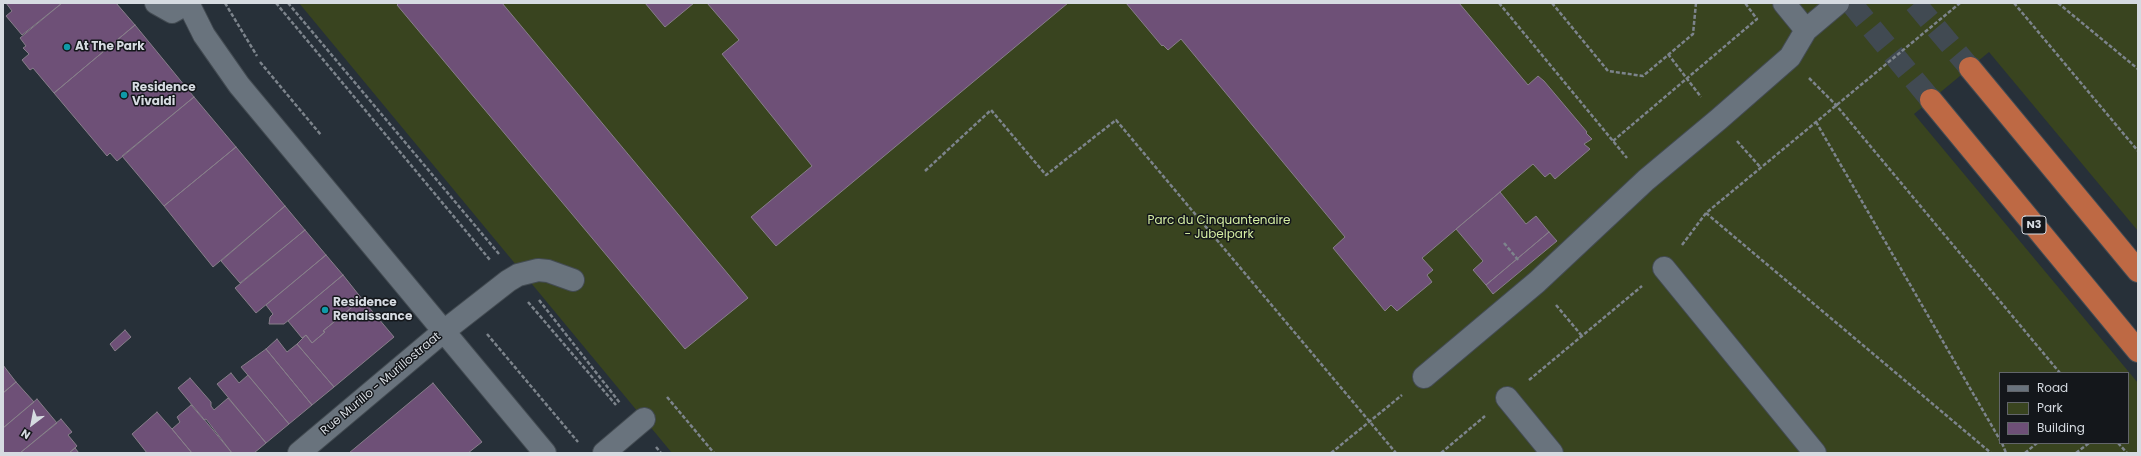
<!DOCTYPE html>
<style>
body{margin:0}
#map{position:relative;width:2141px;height:456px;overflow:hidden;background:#273039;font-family:Poppins,sans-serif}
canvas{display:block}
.frame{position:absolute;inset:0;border:4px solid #d6dbe1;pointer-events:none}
.legend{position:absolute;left:1999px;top:372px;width:130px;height:72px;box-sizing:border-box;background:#14171b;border:1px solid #62656a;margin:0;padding:5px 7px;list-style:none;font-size:12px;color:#d6dbe1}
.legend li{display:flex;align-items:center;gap:8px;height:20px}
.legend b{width:20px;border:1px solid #62656a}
.north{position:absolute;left:12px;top:404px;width:40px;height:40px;-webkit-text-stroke:3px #14171b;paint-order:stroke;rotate:212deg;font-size:11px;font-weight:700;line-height:16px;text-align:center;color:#d6dbe1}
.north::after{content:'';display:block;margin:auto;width:14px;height:18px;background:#d6dbe1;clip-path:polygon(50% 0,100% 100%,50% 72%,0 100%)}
</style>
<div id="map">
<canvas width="2141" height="456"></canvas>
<div class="frame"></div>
<ul class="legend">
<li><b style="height:5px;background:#69737d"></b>Road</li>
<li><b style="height:11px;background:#39441f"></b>Park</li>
<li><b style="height:11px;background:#6e5077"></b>Building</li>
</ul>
<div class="north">N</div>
</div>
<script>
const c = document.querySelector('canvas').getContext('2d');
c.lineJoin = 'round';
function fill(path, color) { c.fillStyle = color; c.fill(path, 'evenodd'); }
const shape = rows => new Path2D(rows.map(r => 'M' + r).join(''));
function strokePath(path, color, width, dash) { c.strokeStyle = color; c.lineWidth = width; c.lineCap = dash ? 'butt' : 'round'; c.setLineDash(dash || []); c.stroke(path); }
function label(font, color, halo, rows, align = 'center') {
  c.font = font + ' Poppins,sans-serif'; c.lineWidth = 3; c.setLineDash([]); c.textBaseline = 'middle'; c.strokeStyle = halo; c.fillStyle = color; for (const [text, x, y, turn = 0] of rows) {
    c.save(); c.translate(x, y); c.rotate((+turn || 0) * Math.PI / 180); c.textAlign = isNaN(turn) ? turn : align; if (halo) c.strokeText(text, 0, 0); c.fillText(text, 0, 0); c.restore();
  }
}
fill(shape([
 [299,3,2138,3,2138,231,1989,52,1914,114,2138,383,2138,453,672,453],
 [2000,373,2128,373,2128,443,2000,443]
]), '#39441f');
const building = shape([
 [6,3,62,3,22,35,6,16,12,11,6,3],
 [62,3,116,3,135,25,54,93,33,68,30,70,22,60,29,54,23,48,26,46,20,38,62,3],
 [399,3,502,3,748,298,685,349,397,5,399,3],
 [645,3,694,3,665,27,645,3],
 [707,3,1068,3,776,246,751,217,812,166,722,54,739,40,707,3],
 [1126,3,1459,3,1528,85,1538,76,1544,81,1587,132,1586,133,1592,139,1584,144,1590,149,1555,179,1550,173,1545,177,1533,164,1422,258,1433,270,1427,275,1432,282,1397,311,1391,305,1385,311,1333,248,1345,237,1181,39,1168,50,1163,45,1162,46,1126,3],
 [135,25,194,97,117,161,110,153,107,156,54,93,135,25],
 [194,97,236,147,164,206,122,156,194,97],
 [236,147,285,206,213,267,164,206,236,147],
 [1500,192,1526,224,1536,216,1549,232,1486,285,1473,270,1483,261,1456,229,1500,192],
 [285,206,305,230,240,283,221,261,285,206],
 [305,230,326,255,256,313,235,288,305,230],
 [1549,232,1557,241,1493,294,1486,285,1549,232],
 [326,255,343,275,284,324,269,324,270,317,273,314,266,305,326,255],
 [343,275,362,299,323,331,325,332,312,343,306,335,302,338,288,321,343,275],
 [362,299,394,337,334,387,297,344,306,335,312,343,325,332,323,331,362,299],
 [125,330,131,337,115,351,110,344,125,330],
 [277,339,287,352,297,344,334,387,312,405,266,349,277,339],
 [266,349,312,405,289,424,241,367,266,349],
 [3,365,16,382,3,393,3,365],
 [231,373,239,383,248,375,289,424,266,443,217,384,231,373],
 [190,378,211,402,211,406,214,410,228,398,266,443,254,453,232,453,178,388,190,378],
 [16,382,34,402,3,428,3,393,16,382],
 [433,383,482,442,468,453,349,453,433,383],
 [37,399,57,423,20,453,3,453,3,428,37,399],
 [191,405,204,420,206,419,232,453,192,453,172,429,180,422,177,417,191,405],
 [157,412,172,429,192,453,147,453,132,434,157,412],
 [61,419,72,432,68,435,77,446,75,448,69,453,20,453,61,419],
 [75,448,79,453,69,453,75,448]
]);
fill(building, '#6e5077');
strokePath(building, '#877e8a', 1);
strokePath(shape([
 [1851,3,1931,100],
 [1915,3,1970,68]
]), '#414a52', 22, [22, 11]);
const minor = shape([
 [156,3,172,12,188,3],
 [188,3,204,35,239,85,545,453],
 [1784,3,1806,30],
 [1664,268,1815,453],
 [1424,377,1537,282,1646,180,1719,119,1790,57,1806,30,1838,3],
 [1507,398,1552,453],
 [299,453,444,331,508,281,518,275,538,270,548,271,573,280],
 [604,453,644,419]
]);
const highway = shape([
 [1970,68,2138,271],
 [1931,100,2138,351]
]);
strokePath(minor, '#434b52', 24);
strokePath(highway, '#434b52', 24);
strokePath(shape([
 [225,3,257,56],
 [276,3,490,260],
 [288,3,499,254],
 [1499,3,1627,158],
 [1552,3,1608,71,1643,76,1693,34,1696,3],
 [2014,3,2138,151],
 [2058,3,2138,69],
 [1668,54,1701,97],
 [260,62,321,135],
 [1809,78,1836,105,2060,373],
 [1816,122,2000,440],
 [1613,141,1757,19,1745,3],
 [1737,141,1761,168],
 [925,171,991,110,1046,175,1116,120,1396,453],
 [1706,213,1991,453],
 [1504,243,1519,261],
 [1682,245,1706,213,1960,3],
 [539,300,620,403],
 [528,302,616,405],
 [1556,305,1582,336],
 [487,334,578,442],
 [1529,380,1642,286],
 [667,397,714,453],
 [2002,443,2006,453],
 [2118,443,2127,453],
 [656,447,661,453],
 [1331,453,1402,395],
 [1441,453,1485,416],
 [2025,453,2037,443],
 [2076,453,2089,443]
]), '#7d848c', 2.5, [4, 2]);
strokePath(minor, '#69737d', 22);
strokePath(highway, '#be6944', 22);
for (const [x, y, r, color] of [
 [67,47,4,"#0f9aa8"],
 [124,95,4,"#0f9aa8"],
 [325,310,4,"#0f9aa8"]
]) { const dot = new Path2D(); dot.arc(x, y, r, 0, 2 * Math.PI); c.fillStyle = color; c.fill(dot); strokePath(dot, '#14171b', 1.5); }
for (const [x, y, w] of [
 [2034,225,24]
]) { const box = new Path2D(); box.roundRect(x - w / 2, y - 9, w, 18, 3); c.fillStyle = '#14171b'; c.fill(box); strokePath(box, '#d6dbe1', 1); }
label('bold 11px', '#d6dbe1', null, [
 ["N3",2034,225]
]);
label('bold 12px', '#d6dbe1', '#14171b', [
 ["At The Park",75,47],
 ["Residence",132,88],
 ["Vivaldi",132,102],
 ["Residence",333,303],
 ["Renaissance",333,317]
], 'left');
label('12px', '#d4eda2', '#14171b', [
 ["Parc du Cinquantenaire",1219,221],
 ["- Jubelpark",1219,235]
]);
label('12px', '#d6dbe1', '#14171b', [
 ["Rue Murillo - Murillostraat",381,384,-40]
]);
</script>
